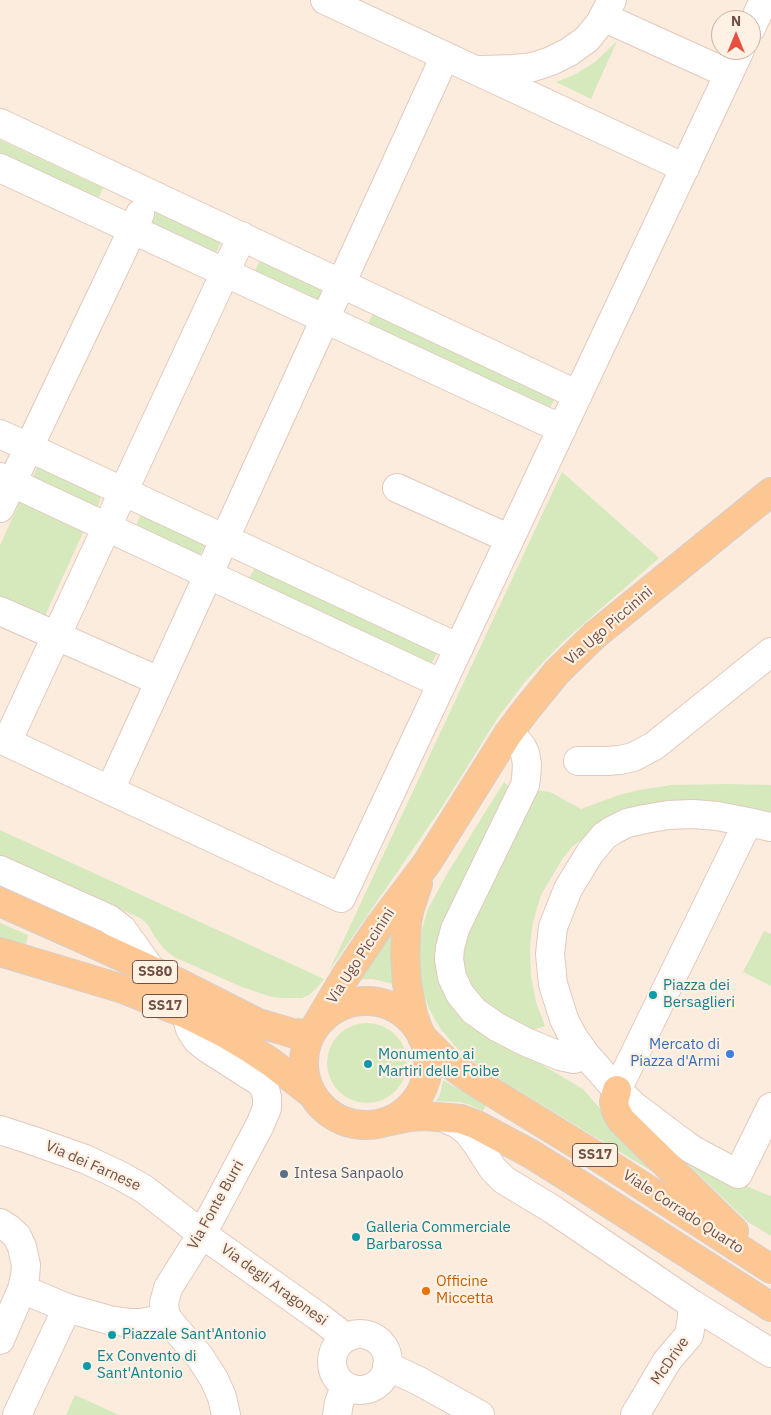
<!DOCTYPE html>
<style>
body{margin:0}
#map{position:relative;width:771px;height:1415px;overflow:hidden;background:#fcecde;font-family:"IBM Plex Sans",sans-serif}
canvas{display:block}
.north{position:absolute;left:711px;top:10px;width:50px;height:50px;box-sizing:border-box;background:#fff1e4;border:1px solid #c7b1a5;border-radius:50%;rotate:0deg;font-size:14px;font-weight:700;line-height:20px;text-align:center;color:#725046}
.north::after{content:'';display:block;margin:auto;width:18px;height:22px;background:#ea4e40;clip-path:polygon(50% 0,100% 100%,50% 72%,0 100%)}
</style>
<div id="map">
<canvas width="771" height="1415"></canvas>
<div class="north">N</div>
</div>
<script>
const c = document.querySelector('canvas').getContext('2d');
c.lineJoin = 'round';
function fill(path, color) { c.fillStyle = color; c.fill(path, 'evenodd'); }
const shape = rows => new Path2D(rows.map(r => 'M' + r).join(''));
function strokePath(path, color, width, dash) { c.strokeStyle = color; c.lineWidth = width; c.lineCap = dash ? 'butt' : 'round'; c.setLineDash(dash || []); c.stroke(path); }
function label(font, color, halo, rows, align = 'center') {
  c.font = font + ' "IBM Plex Sans",sans-serif'; c.lineWidth = 4.5; c.setLineDash([]); c.textBaseline = 'middle'; c.strokeStyle = halo; c.fillStyle = color; for (const [text, x, y, turn = 0] of rows) {
    c.save(); c.translate(x, y); c.rotate((+turn || 0) * Math.PI / 180); c.textAlign = isNaN(turn) ? turn : align; if (halo) c.strokeText(text, 0, 0); c.fillText(text, 0, 0); c.restore();
  }
}
fill(shape([
 [617,41,591,99,556,82,576,74,595,62],
 [0,140,103,188,98,199,0,154],
 [158,209,222,239,212,262,147,232],
 [262,256,327,287,316,310,251,279],
 [373,313,555,398,549,410,367,326],
 [38,465,102,496,97,508,33,477],
 [562,472,659,558,564,641,542,663,524,683,497,719,442,807,329,971],
 [23,495,87,524,44,618,0,598,0,545],
 [142,513,206,543,200,555,136,525],
 [256,566,438,651,432,663,249,579],
 [504,782,510,788,442,939,490,1034,583,1089,658,1175,489,1073,469,1059,454,1045,440,1028,429,1009,422,987,419,967,419,947,422,929,428,909,448,872],
 [727,784,771,785,771,820,591,832,572,847,563,858,541,895,533,922,531,936,530,949,531,976,536,1002,545,1026,536,1029,530,1029,481,1003,462,974,462,946,534,790,550,792,581,809,619,795,639,790,672,785],
 [0,830,74,864,324,979,316,989,309,995,302,998,282,998,272,997,242,987,174,957,164,949,155,937,148,925,140,918,74,888,71,892,0,859],
 [0,923,28,935,26,944,0,939],
 [764,931,771,934,771,986,743,972],
 [390,934,394,935,397,985,373,979,358,979],
 '327 1063a40 40 0 1 1 80 0a40 40 0 1 1-80 0Z',
 [443,1080,486,1105,483,1111,470,1105,460,1102,436,1101,440,1095],
 [672,1149,717,1173,753,1189,771,1196,771,1236,748,1222],
 [75,1395,119,1415,66,1415]
]), '#d5e9bd');
const minor = shape([
 [325,0,685,168],
 [603,17,729,74],
 [751,28,764,0],
 [482,70,514,69,533,67,551,61,569,52,587,39,600,23,612,0],
 [0,123,578,395],
 [0,168,562,429],
 [0,434,459,648],
 [0,477,442,684],
 [397,488,510,539],
 [0,508,140,214],
 [0,611,159,681],
 [508,734,517,741,522,747,525,753,527,764,526,779,525,785,455,929,450,948,449,959,452,977,460,994,474,1011,497,1027,526,1042,560,1056,574,1059,586,1055],
 [0,739,341,898,740,50],
 [7,742,242,236],
 [578,761,607,761,620,760,633,757,654,746,771,652],
 [110,790,445,56],
 [748,822,617,1090,586,1055,573,1037,564,1019,553,984,550,954,553,927,568,889,582,866,590,853,604,836,613,830,627,823,645,819,668,815,693,814,717,816,748,822,771,827],
 [0,870,109,919,122,929,152,971],
 [186,1014,190,1029,197,1040,207,1048,260,1082,265,1089,267,1097,267,1108,260,1125,202,1234,168,1288,164,1303,165,1313,169,1321,200,1357,214,1379,222,1397,226,1415],
 [617,1090,634,1106,675,1137,693,1150,738,1174,771,1107],
 [444,1118,458,1124,468,1132,477,1144,493,1169,504,1180,552,1209,692,1304,771,1353],
 [0,1130,31,1140,85,1159,121,1176,144,1189,202,1234,319,1317,336,1330,344,1339],
 [0,1223,8,1228,17,1236,22,1247,26,1265,25,1277,22,1289,0,1340],
 [34,1294,67,1308,109,1320,131,1323,141,1323,157,1320,166,1316],
 '332 1362a28 28 0 1 1 56 0a28 28 0 1 1-56 0Z',
 [387,1366,419,1381,480,1415],
 [17,1415,67,1308],
 [337,1415,339,1403,345,1386],
 [635,1415,667,1361,689,1335,692,1318,692,1304]
]);
const major = shape([
 [418,884,410,908,407,922,405,953,407,984,413,1014,418,1029],
 [0,902,92,943,179,983,258,1023,292,1033,311,1034],
 [0,952,123,989,186,1014,224,1033,251,1049,272,1063,313,1095],
 '304 1063a62 62 0 1 1 124 0a62 62 0 1 1-124 0Z',
 [316,1026,345,977,380,925,427,863,508,734,526,710,557,672,595,635,771,492],
 [422,1037,447,1062,472,1080,596,1156,771,1269],
 [617,1090,614,1102,616,1111,621,1120,734,1231],
 [385,1122,409,1117,425,1116,461,1119,477,1125,531,1154,582,1186,771,1307]
]);
strokePath(minor, '#e2c9bd', 30);
strokePath(major, '#d8cecb', 30);
strokePath(minor, '#fff', 28);
strokePath(major, '#fdc794', 28);
for (const [x, y, r, color] of [
 [653,995,5,"#0f9aa8"],
 [730,1054,5,"#3f7fe0"],
 [368,1064,5,"#0f9aa8"],
 [284,1174,5,"#5c6f8a"],
 [356,1237,5,"#0f9aa8"],
 [426,1291,5,"#e8710a"],
 [112,1335,5,"#0f9aa8"],
 [87,1366,5,"#0f9aa8"]
]) { const dot = new Path2D(); dot.arc(x, y, r, 0, 2 * Math.PI); c.fillStyle = color; c.fill(dot); strokePath(dot, '#fff1e4', 2); }
for (const [x, y, w] of [
 [155,972,45],
 [165,1006,45],
 [595,1155,45]
]) { const box = new Path2D(); box.roundRect(x - w / 2, y - 11.5, w, 23, 4); c.fillStyle = '#fff1e4'; c.fill(box); strokePath(box, '#725046', 1); }
label('bold 14px', '#725046', null, [
 ["SS80",155,972],
 ["SS17",165,1006],
 ["SS17",595,1155]
]);
label('15px', '#725046', '#fff1e4', [
 ["Via Ugo Piccinini",609,626,-41],
 ["Via Ugo Piccinini",361,956,-57],
 ["Via dei Farnese",93,1166,24],
 ["Via Fonte Burri",216,1205,-61],
 ["Viale Corrado Quarto",683,1212,33],
 ["Via degli Aragonesi",274,1285,36],
 ["McDrive",670,1361,-55]
]);
label('15px', '#0d838f', '#fff1e4', [
 ["Piazza dei",663,986],
 ["Bersaglieri",663,1003],
 ["Monumento ai",378,1055],
 ["Martiri delle Foibe",378,1072],
 ["Galleria Commerciale",366,1228],
 ["Barbarossa",366,1245],
 ["Piazzale Sant'Antonio",122,1335],
 ["Ex Convento di",97,1357],
 ["Sant'Antonio",97,1374]
], 'left');
label('15px', '#366cbe', '#fff1e4', [
 ["Mercato di",720,1045],
 ["Piazza d'Armi",720,1062]
], 'right');
label('15px', '#4e5e75', '#fff1e4', [
 ["Intesa Sanpaolo",294,1174]
], 'left');
label('15px', '#c56008', '#fff1e4', [
 ["Officine",436,1282],
 ["Miccetta",436,1299]
], 'left');
</script>
